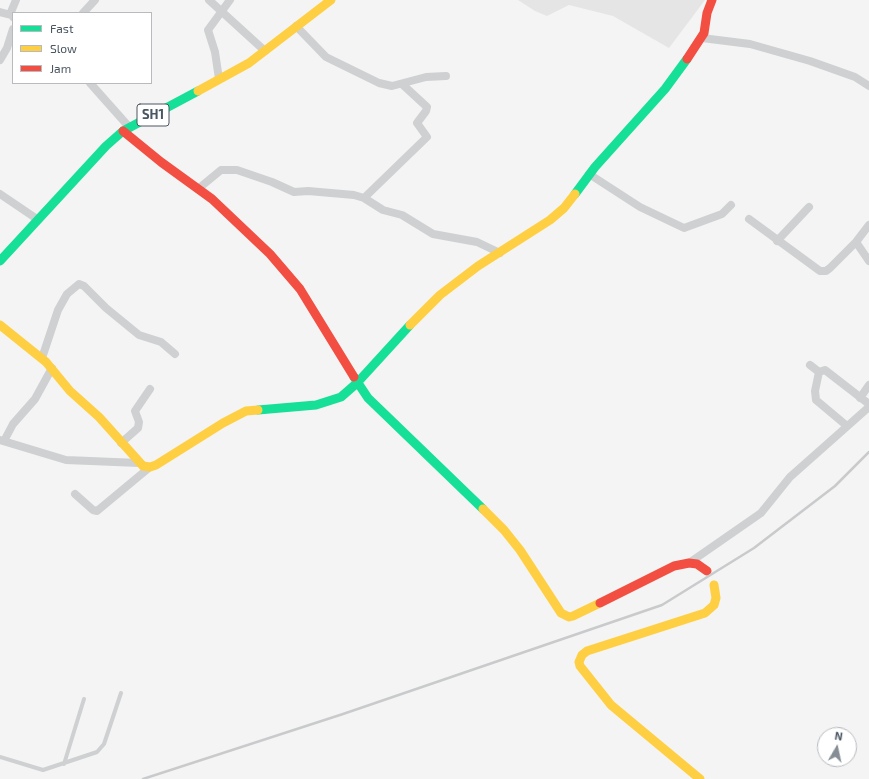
<!DOCTYPE html>
<style>
body{margin:0}
#map{position:relative;width:869px;height:779px;overflow:hidden;background:#f4f4f4;font-family:"Exo 2",sans-serif}
canvas{display:block}
.legend{position:absolute;left:12px;top:12px;width:140px;height:72px;box-sizing:border-box;background:#fff;border:1px solid #b7bbc0;margin:0;padding:5px 7px;list-style:none;font-size:12px;color:#4a5661}
.legend li{display:flex;align-items:center;gap:8px;height:20px}
.legend b{width:20px;border:1px solid #b7bbc0}
.north{position:absolute;left:817px;top:727px;width:40px;height:40px;box-sizing:border-box;background:#fff;border:1px solid #b7bbc0;border-radius:50%;rotate:9deg;font-size:11px;font-weight:700;line-height:16px;text-align:center;color:#4a5661}
.north::after{content:'';display:block;margin:auto;width:14px;height:18px;background:#868d94;clip-path:polygon(50% 0,100% 100%,50% 72%,0 100%)}
</style>
<div id="map">
<canvas width="869" height="779"></canvas>
<ul class="legend">
<li><b style="height:5px;background:#16e098"></b>Fast</li>
<li><b style="height:5px;background:#ffcf43"></b>Slow</li>
<li><b style="height:5px;background:#f24e42"></b>Jam</li>
</ul>
<div class="north">N</div>
</div>
<script>
const c = document.querySelector('canvas').getContext('2d');
c.lineJoin = 'round';
function fill(path, color) { c.fillStyle = color; c.fill(path, 'evenodd'); }
const shape = rows => new Path2D(rows.map(r => 'M' + r).join(''));
function strokePath(path, color, width, dash) { c.strokeStyle = color; c.lineWidth = width; c.lineCap = dash ? 'butt' : 'round'; c.setLineDash(dash || []); c.stroke(path); }
function label(font, color, halo, rows, align = 'center') {
  c.font = font + ' "Exo 2",sans-serif'; c.lineWidth = 4; c.setLineDash([]); c.textBaseline = 'middle'; c.strokeStyle = halo; c.fillStyle = color; for (const [text, x, y, turn = 0] of rows) {
    c.save(); c.translate(x, y); c.rotate((+turn || 0) * Math.PI / 180); c.textAlign = isNaN(turn) ? turn : align; if (halo) c.strokeText(text, 0, 0); c.fillText(text, 0, 0); c.restore();
  }
}
fill(shape([
 [518,0,705,0,669,48,613,16,569,5,547,16,535,11]
]), '#e6e5e6');
strokePath(shape([
 [0,757,43,770,97,752,104,744,121,693],
 [64,764,84,699]
]), '#ced0d2', 4);
strokePath(shape([
 [209,0,265,51],
 [0,12,11,15],
 [83,13,95,0],
 [13,17,11,12,16,0],
 [296,26,326,57,379,83,392,86,426,77,446,76],
 [702,38,750,44,810,61,855,77,869,86],
 [0,60,7,48,13,29],
 [219,79,215,52,208,30,230,0],
 [90,83,130,128],
 [589,174,640,207,684,228,722,214,731,205],
 [198,189,221,170,237,170,272,182,294,192,308,191,354,195,364,198,383,210,402,215,433,234,477,242,500,253],
 [0,194,37,219],
 [364,198,427,137,417,123,426,111,427,107,402,84],
 [749,219,820,271,826,271,830,268,856,242,869,225],
 [777,241,809,207],
 [856,242,869,261],
 [42,358,58,310,67,294,79,284,84,286,106,308,139,335,161,342,175,354],
 [810,365,819,372,825,370,869,404],
 [819,372,815,391,816,400,847,426],
 [860,398,869,385],
 [0,440,66,460,139,463],
 [4,441,13,424,35,399,52,368],
 [121,443,138,428,139,422,135,411,150,389],
 [75,494,93,510,97,511,150,467],
 [689,563,761,513,790,477,869,407]
]), '#ced0d2', 8);
strokePath(shape([
 [575,194,595,167,665,89,687,59],
 [0,261,106,146,123,131,198,91],
 [354,377,368,398,483,509],
 [258,410,316,405,341,397,357,383,410,325]
]), '#16e098', 9);
strokePath(shape([
 [198,91,249,63,331,0],
 [0,325,46,362,70,391,99,417,143,466,150,467,156,465,223,423,246,411,258,410],
 [410,325,440,295,478,266,550,220,564,208,575,194],
 [483,509,504,530,520,550,561,613,569,617,573,616,600,603],
 [700,779,611,705,580,666,579,662,582,655,587,651,705,613,714,605,716,598,714,585]
]), '#ffcf43', 9);
strokePath(shape([
 [687,59,704,33,707,13,712,0],
 [123,131,161,162,212,199,270,254,300,289,354,377],
 [600,603,674,566,689,563,697,564,707,571]
]), '#f24e42', 9);
strokePath(shape([
 [143,779,343,714,662,605,754,548,835,486,869,452]
]), '#c9cacc', 2.5);
for (const [x, y, w] of [
 [153,115,32]
]) { const box = new Path2D(); box.roundRect(x - w / 2, y - 11, w, 22, 3); c.fillStyle = '#fff'; c.fill(box); strokePath(box, '#4a5661', 1); }
label('bold 13px', '#4a5661', null, [
 ["SH1",153,115]
]);
</script>
